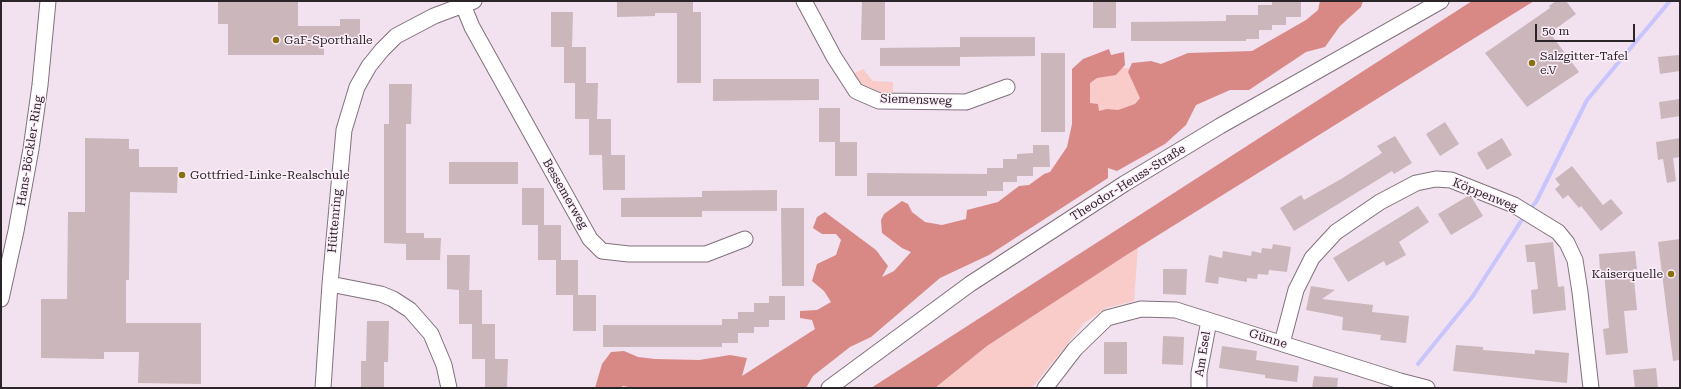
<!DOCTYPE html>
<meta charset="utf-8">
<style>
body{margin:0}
#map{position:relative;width:1681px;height:389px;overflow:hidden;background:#f2e1ee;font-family:"Roboto Serif",serif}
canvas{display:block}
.frame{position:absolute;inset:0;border:2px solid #2b252a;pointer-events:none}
.scale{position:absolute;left:1535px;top:24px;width:100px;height:18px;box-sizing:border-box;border:2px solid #2b252a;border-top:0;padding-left:5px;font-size:12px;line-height:14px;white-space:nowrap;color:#2b252a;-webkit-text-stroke:3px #fdeffa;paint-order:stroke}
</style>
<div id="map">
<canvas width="1681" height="389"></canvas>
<div class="frame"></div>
<div class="scale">50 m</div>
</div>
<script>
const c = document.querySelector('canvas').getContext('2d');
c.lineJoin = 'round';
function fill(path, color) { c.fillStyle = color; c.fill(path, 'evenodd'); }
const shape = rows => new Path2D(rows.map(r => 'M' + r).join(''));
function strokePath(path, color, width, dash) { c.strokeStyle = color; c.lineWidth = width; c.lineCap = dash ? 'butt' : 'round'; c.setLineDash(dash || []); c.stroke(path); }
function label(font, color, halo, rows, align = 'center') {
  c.font = font + ' "Roboto Serif",serif'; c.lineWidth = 3; c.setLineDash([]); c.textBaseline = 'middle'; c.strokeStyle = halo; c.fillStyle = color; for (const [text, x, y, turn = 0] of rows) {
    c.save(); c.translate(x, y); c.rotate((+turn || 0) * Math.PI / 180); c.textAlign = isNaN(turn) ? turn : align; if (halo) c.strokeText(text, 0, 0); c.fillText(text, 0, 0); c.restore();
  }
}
fill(shape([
 [1117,68,1129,68,1148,103,1103,132,1084,117,1084,77],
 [863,69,873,81,893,82,893,102,879,101,847,77],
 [1138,247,1134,301,1106,308,1084,323,1032,388,935,388,987,346]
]), '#f9ccca');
fill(shape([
 [1320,1,1363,1,1361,7,1340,26,1325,47,1306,52,1249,90,1230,90,1196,105,1186,125,1165,144,1117,171,1108,168,1108,178,989,255,940,278,871,337,850,347,813,376,806,388,636,388,622,386,622,388,595,388,602,364,611,352,624,351,638,357,655,359,699,360,730,355,747,358,742,376,815,329,812,320,800,318,800,311,817,310,831,302,824,291,812,281,817,264,836,255,841,240,836,234,822,234,813,228,817,217,825,212,876,250,888,266,882,277,894,271,911,252,902,248,882,233,881,220,884,214,902,201,908,204,912,212,925,222,942,225,966,219,967,210,998,202,1019,186,1029,185,1044,174,1050,172,1067,147,1072,124,1072,69,1083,59,1109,49,1111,55,1124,52,1125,65,1116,75,1097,78,1090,83,1090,103,1098,104,1099,111,1107,109,1118,110,1135,104,1140,98,1128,72,1132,63,1151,61,1161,64,1188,53,1252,51,1306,20,1318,10],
 [1472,1,1534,1,1128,254,987,346,935,388,871,388]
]), '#d88986');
strokePath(shape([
 [1529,210,1536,202,1587,100,1670,1],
 [1418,364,1473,296,1525,215]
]), '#c8c5fd', 4);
fill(shape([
 [218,1,298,1,298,26,340,26,340,19,360,19,360,42,324,42,324,55,228,55,228,24,218,24],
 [617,1,693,1,693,12,701,12,701,83,677,83,677,13,655,13,655,16,617,17],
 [862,1,885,1,885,40,861,40],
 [1093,1,1116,1,1116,28,1093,28],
 [1272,1,1301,1,1301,17,1286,17,1286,25,1272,25,1272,30,1259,30,1259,39,1246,39,1246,41,1131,41,1131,22,1226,21,1226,15,1258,15,1258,5,1272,5],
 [1556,1,1566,1,1576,14,1550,33,1579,72,1527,107,1485,53,1550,8,1549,6],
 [551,12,573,12,572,47,586,47,586,83,598,83,597,119,611,119,611,155,625,155,625,190,603,190,602,155,589,155,589,119,593,119,575,119,575,83,564,83,564,47,551,47],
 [960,37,1035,37,1035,56,960,57,960,66,880,66,880,48,960,47],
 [1041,53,1065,53,1065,132,1041,132],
 [1679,55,1680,71,1660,74,1658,57],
 [713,79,819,79,819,100,713,101],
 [389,84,412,84,411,124,406,124,406,233,424,233,424,238,441,238,440,260,406,260,406,244,384,243,384,124,389,124],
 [1680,99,1680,116,1661,119,1659,102],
 [819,108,840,108,840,142,857,142,857,176,835,176,835,142,819,142],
 [1445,122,1459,144,1440,156,1426,134],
 [1395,136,1412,163,1394,174,1392,171,1294,231,1280,208,1301,195,1304,200,1341,179,1382,153,1377,146],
 [85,138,129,139,129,149,139,149,139,167,178,167,177,193,130,192,129,280,126,280,126,323,201,323,201,384,138,383,139,352,104,352,104,359,41,358,41,299,67,299,68,212,85,212],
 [1502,138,1512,155,1487,170,1477,153],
 [1680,138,1680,157,1673,158,1676,181,1667,183,1663,159,1658,160,1656,142],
 [1033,145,1049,145,1050,167,1033,167,1033,176,1017,176,1017,182,1003,182,1003,191,987,191,987,196,867,196,867,173,987,174,987,168,1003,168,1003,159,1017,159,1017,154,1033,153],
 [449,162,518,162,518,184,449,184],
 [1572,166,1603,205,1611,199,1623,213,1601,231,1581,206,1579,208,1568,195,1563,199,1555,189,1560,185,1555,179],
 [522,188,544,188,544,225,561,225,561,260,538,260,538,225,522,225],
 [777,190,777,211,702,211,702,217,621,217,621,198,702,197,702,191],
 [1468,196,1472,198,1483,216,1451,235,1438,214],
 [1418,206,1429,222,1399,242,1406,255,1386,266,1384,261,1348,282,1333,258],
 [781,208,804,208,804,286,782,286],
 [1680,239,1680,360,1673,361,1658,242],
 [1553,242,1558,287,1564,286,1566,310,1533,314,1531,290,1538,289,1535,262,1527,262,1525,245],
 [1273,244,1291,247,1287,272,1269,270,1268,275,1258,274,1257,279,1247,278,1247,282,1219,277,1218,284,1205,282,1209,255,1222,258,1223,251,1251,256,1252,251,1261,253,1262,248,1272,249],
 [1635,251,1637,269,1633,269,1637,310,1624,311,1628,353,1606,355,1603,329,1609,328,1604,272,1600,272,1599,254],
 [447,255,470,255,469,290,482,290,482,324,495,324,495,359,508,359,507,388,485,388,485,359,472,359,472,324,459,324,459,290,447,289],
 [556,260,578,260,578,295,556,295],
 [1163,269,1187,269,1186,295,1163,294],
 [1311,286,1335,290,1322,299,1373,305,1372,312,1409,316,1406,343,1380,340,1381,335,1342,330,1343,317,1306,310],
 [573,295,596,295,596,331,573,331],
 [769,296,785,296,785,320,769,320,769,327,754,327,754,333,738,333,738,343,722,343,722,347,603,347,603,325,722,325,722,319,738,319,738,312,754,312,754,303,769,303],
 [367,321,389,321,388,362,384,362,384,388,361,388,361,361,366,361],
 [1163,336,1184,337,1183,365,1162,364],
 [1104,342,1127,342,1127,374,1104,374],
 [1456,345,1483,347,1483,350,1535,354,1535,350,1569,353,1567,383,1453,371],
 [1222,346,1257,351,1256,360,1299,366,1297,382,1265,378,1265,375,1219,368],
 [1656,368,1658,388,1635,388,1633,370],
 [1314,376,1338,378,1337,388,1312,388]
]), '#cbb6bc');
const minor = shape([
 [804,1,834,57,856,91,879,101,966,102,1007,87],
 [463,5,472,27,590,239,602,251,629,254,706,254,745,239],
 [330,284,381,294,393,299,410,310,431,334,444,365,449,388],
 [1,299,16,231,31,149,40,85,48,1],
 [1282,343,1296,290,1312,258,1336,232,1380,202,1416,183,1436,179,1451,180,1514,205,1558,232,1567,243,1575,260,1580,292,1591,388],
 [323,388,330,284,344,130,357,87,369,66,382,50,396,36,434,16,474,1],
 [829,388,970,284,1124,184,1220,126,1441,1],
 [1045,388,1075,349,1107,318,1141,309,1176,310,1400,381,1427,388],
 [1199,388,1199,373,1209,321]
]);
strokePath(minor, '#80717c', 17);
strokePath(minor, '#fff', 15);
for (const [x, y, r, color] of [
 [276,40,4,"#886f0f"],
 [1532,63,4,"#886f0f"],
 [182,175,4,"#886f0f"],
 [1671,274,4,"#886f0f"]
]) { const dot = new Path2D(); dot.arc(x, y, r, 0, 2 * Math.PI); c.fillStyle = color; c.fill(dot); strokePath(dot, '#fdeffa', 1.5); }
label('12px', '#2b252a', '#fdeffa', [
 ["GaF-Sporthalle",284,40],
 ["Salzgitter-Tafel",1540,56],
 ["e.V",1540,70],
 ["Gottfried-Linke-Realschule",190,175],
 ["Kaiserquelle",1663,274,"right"]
], 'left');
label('12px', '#2b252a', '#fdeffa', [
 ["Siemensweg",916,100,2],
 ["Hans-Böckler-Ring",30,151,-81],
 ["Theodor-Heuss-Straße",1128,183,-32],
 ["Bessemerweg",565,194,60],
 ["Köppenweg",1485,195,22],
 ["Hüttenring",335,221,-85],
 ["Günne",1268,339,17],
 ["Am Esel",1203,354,-81]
]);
</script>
